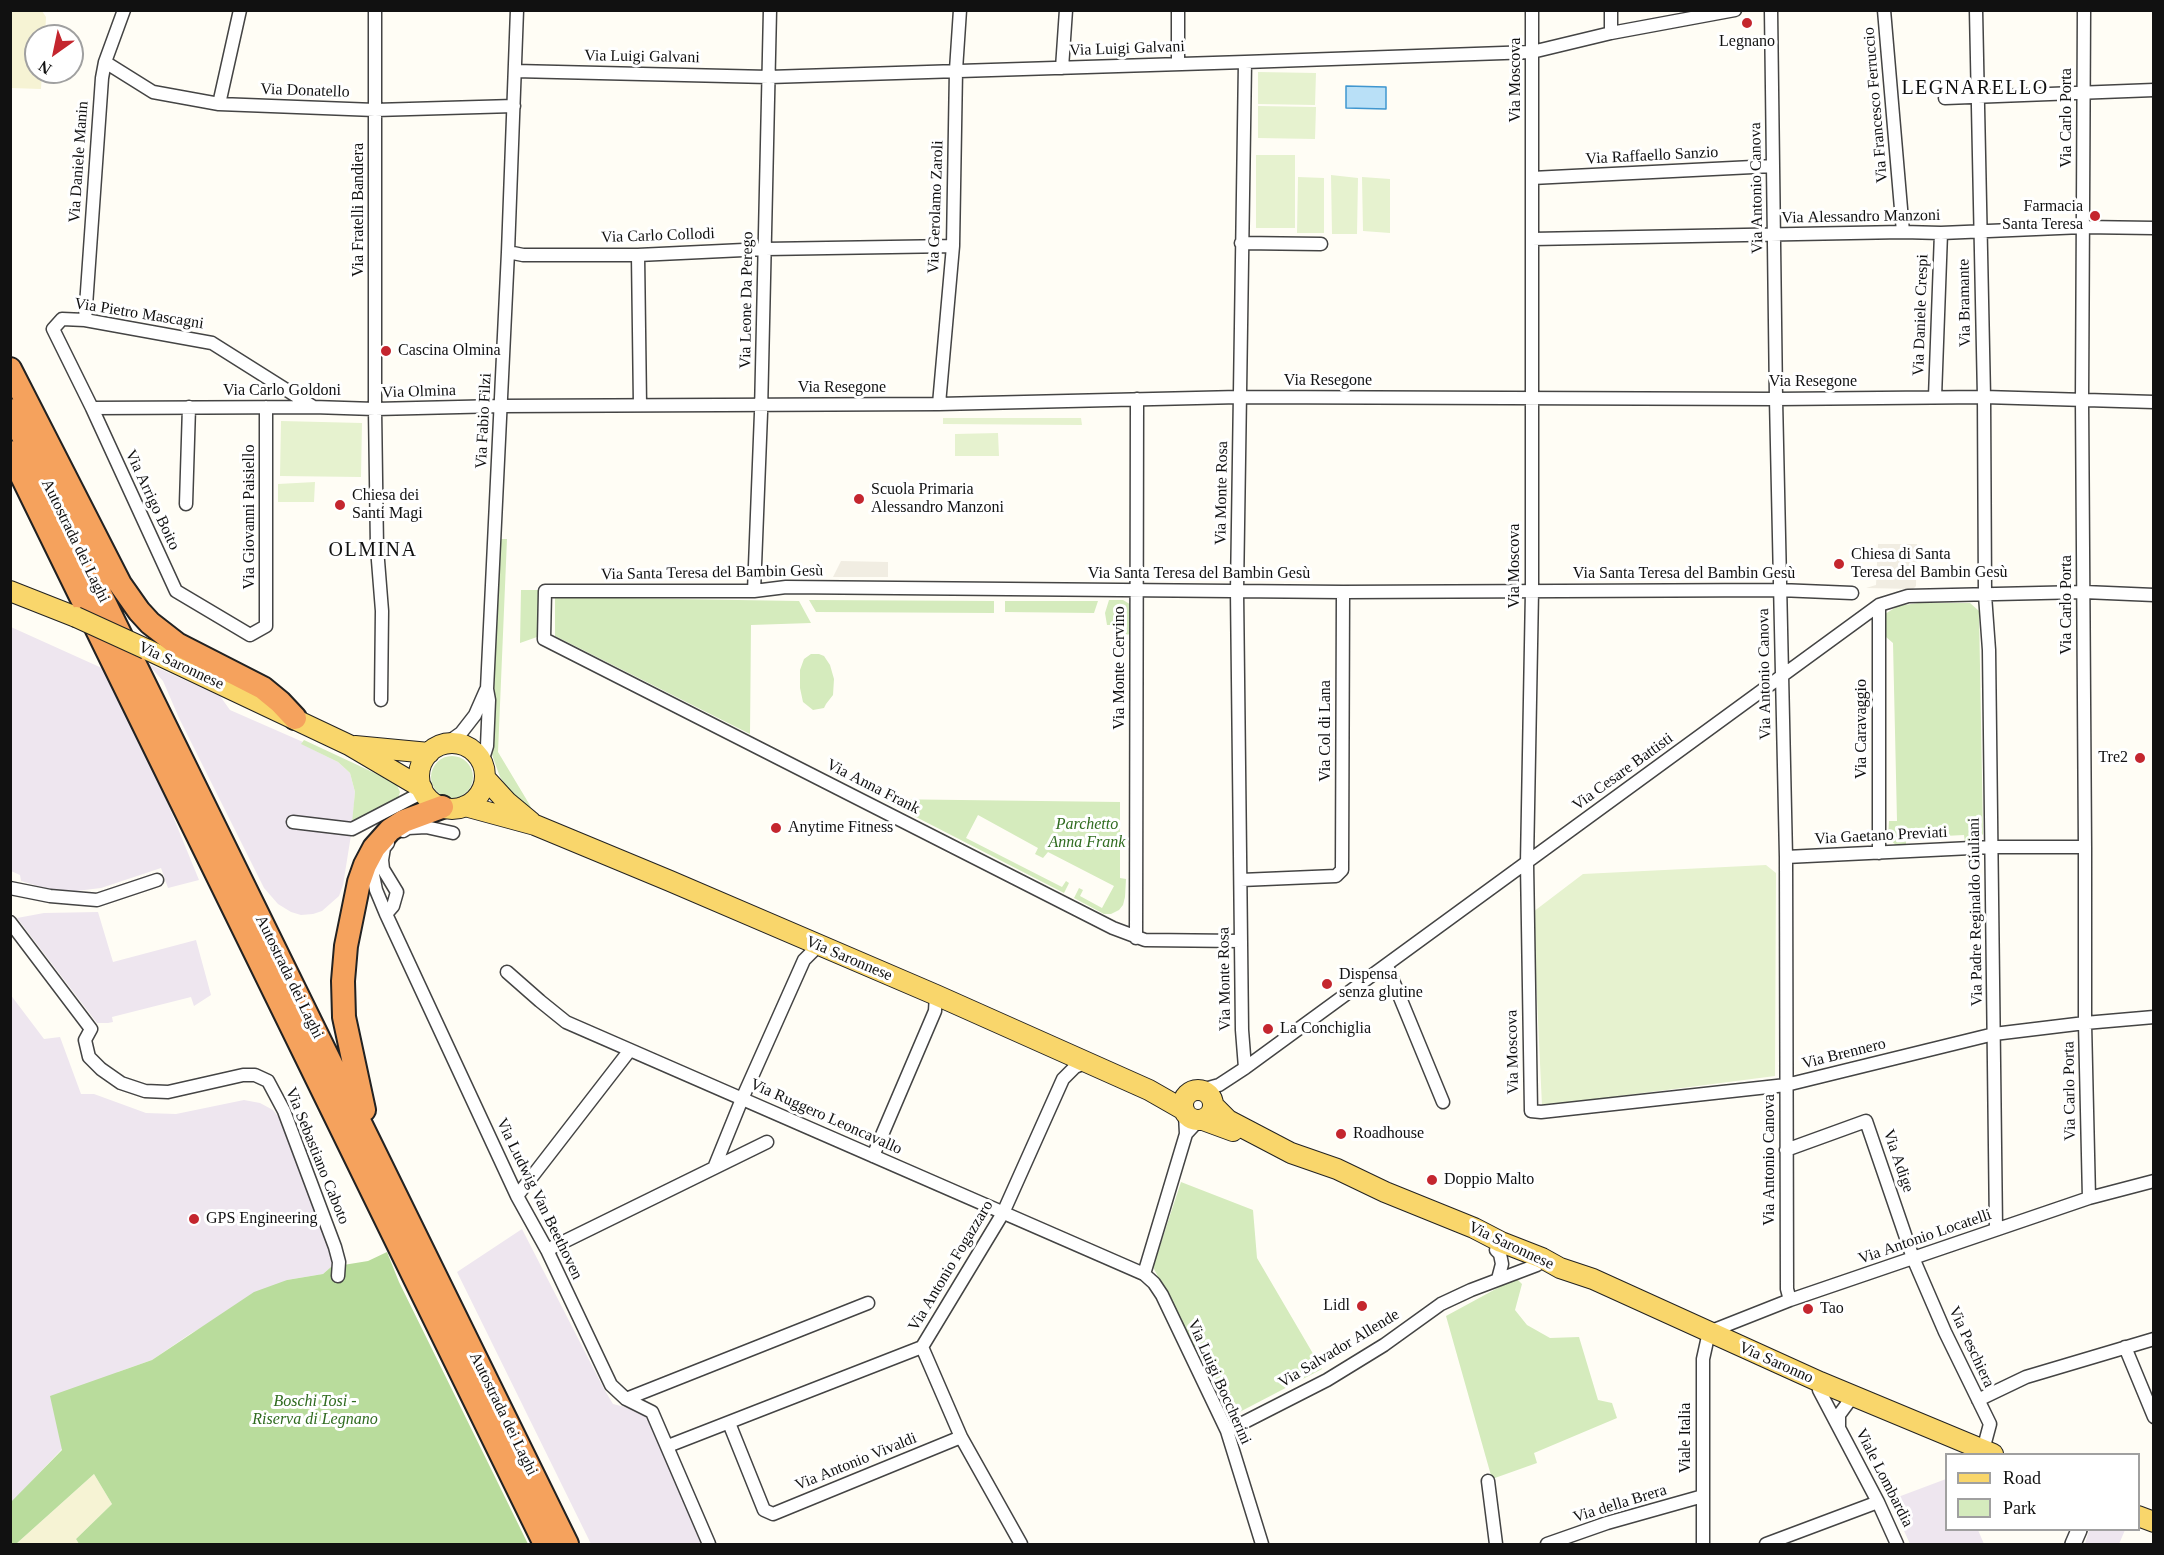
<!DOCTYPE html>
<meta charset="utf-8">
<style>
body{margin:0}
#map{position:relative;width:2164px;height:1555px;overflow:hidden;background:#fffdf5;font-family:"Times New Roman",serif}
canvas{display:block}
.frame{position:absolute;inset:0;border:12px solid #111;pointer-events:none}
.legend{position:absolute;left:1945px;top:1453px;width:195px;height:78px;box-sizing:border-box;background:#fff;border:2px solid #a0a0a0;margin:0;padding:8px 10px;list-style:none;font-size:18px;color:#111}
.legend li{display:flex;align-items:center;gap:12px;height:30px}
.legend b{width:30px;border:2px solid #a0a0a0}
.north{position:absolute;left:24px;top:24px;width:60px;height:60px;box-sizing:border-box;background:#fff;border:2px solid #a0a0a0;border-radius:50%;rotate:213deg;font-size:16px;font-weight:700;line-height:24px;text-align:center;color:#111}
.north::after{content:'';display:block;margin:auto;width:21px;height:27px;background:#c4262e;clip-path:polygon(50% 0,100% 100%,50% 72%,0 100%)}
</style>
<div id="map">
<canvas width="2164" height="1555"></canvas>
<div class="frame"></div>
<ul class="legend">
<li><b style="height:8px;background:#f9d66b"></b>Road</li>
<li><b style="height:16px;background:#d5ebbd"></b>Park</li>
</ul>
<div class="north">N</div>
</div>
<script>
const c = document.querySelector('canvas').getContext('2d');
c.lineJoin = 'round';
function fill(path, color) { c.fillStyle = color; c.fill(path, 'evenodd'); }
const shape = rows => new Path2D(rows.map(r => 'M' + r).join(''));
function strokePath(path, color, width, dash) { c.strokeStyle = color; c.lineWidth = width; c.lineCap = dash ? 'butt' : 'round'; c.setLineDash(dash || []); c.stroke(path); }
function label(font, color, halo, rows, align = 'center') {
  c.font = font + ' "Times New Roman",serif'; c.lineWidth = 6; c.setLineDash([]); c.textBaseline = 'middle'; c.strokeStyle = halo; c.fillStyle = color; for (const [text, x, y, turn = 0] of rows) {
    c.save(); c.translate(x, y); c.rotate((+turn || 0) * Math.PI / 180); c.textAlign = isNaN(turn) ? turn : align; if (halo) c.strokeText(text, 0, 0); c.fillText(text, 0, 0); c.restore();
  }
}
fill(shape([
 [11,627,104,669,161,787,199,880,168,888,161,868,101,888,76,891,48,889,21,881,20,875,11,871],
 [147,663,220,696,230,710,303,742,302,744,338,762,350,773,355,792,352,829,343,885,339,896,322,911,313,914,301,915,291,912,278,904,264,888,179,718,163,681],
 [98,912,113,962,196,940,211,995,194,1006,191,997,112,1017,113,1022,108,1023,97,1023,17,918,44,913],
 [10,994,44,1039,60,1037,81,1094,94,1094,146,1113,176,1114,244,1100,260,1103,273,1110,281,1120,333,1254,331,1267,323,1274,287,1280,190,1334,152,1360,118,1372,62,1449,11,1503],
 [522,1229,604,1389,613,1404,645,1412,701,1544,591,1544,457,1272],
 [1946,1479,1946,1530,1978,1530,1984,1544,1910,1544,1890,1500],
 [2089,1530,2125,1530,2119,1544,2085,1544]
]), '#eee6ef');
fill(shape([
 [11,10,42,11,46,17,45,36,36,36,36,72,42,72,41,89,11,88],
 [94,1474,112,1504,76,1539,79,1544,16,1544]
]), '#f6f3d4');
fill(shape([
 [499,539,507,539,498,752,531,807,518,803,500,777,491,752],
 [521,590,539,590,537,637,520,643],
 [555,597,799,601,811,623,751,625,750,734,555,636],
 [809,600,994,601,994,613,816,612],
 [1109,600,1123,600,1133,606,1133,634,1123,635,1122,625,1107,625,1105,613],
 [1005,601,1098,601,1094,613,1005,612],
 [1918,603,1970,603,1979,611,1983,834,1976,842,1965,843,1964,835,1906,838,1906,845,1896,845,1888,838,1889,821,1897,821,1893,643,1886,637,1885,614,1898,606],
 [811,654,819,654,824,656,830,665,834,679,833,695,826,704,824,708,813,710,803,702,800,688,800,670,804,659],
 [304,740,396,783,400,792,397,801,352,823,355,792,350,773,338,762,301,744],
 '431 777a21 21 0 1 1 42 0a21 21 0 1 1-42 0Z',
 [881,799,1120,802,1120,878,1126,879,1125,897,1123,905,1119,910,1111,914,1104,914,1074,898,1079,888,1083,890,1080,896,1102,908,1114,886,1048,852,1043,858,1035,854,1038,848,978,815,966,838,1062,887,1066,881,1069,883,1064,893],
 [1181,1182,1253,1210,1257,1258,1322,1369,1230,1417,1153,1267],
 [1516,1278,1522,1284,1515,1310,1527,1325,1550,1338,1579,1337,1598,1400,1612,1403,1617,1418,1534,1453,1537,1463,1492,1479,1446,1316]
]), '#d5ebbd');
fill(shape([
 [387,1252,399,1282,528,1544,79,1544,76,1539,112,1504,94,1474,16,1544,11,1544,10,1503,62,1450,50,1396,152,1360,254,1292,287,1280,323,1274,331,1267,368,1261]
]), '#b9dc9c');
fill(shape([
 [1258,72,1316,73,1315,105,1258,104],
 [1258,106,1316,107,1315,139,1258,138],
 [1256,155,1295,155,1295,228,1256,228],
 [1331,175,1358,178,1357,234,1332,234],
 [1298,177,1324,178,1324,233,1297,233],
 [1362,177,1390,179,1390,233,1363,231],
 [943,418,1081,418,1082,425,943,424],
 [281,421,362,423,361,477,280,476],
 [998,433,999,456,955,456,955,434],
 [315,482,314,502,278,502,278,484],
 [1766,865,1776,873,1775,1076,1542,1106,1533,912,1583,874]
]), '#e6f2cf');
fill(shape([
 [1878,544,1917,544,1916,586,1913,589,1866,588,1876,585],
 [841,561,888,562,888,577,833,577]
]), '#f1ede2');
const water = shape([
 [1346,86,1386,87,1386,109,1346,108,1346,86]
]);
fill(water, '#b9e0f7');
strokePath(water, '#3f96cf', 1.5);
const minor = shape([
 [375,10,375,409,377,548,382,611,381,700],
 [1532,10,1532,591,1527,863,1531,1111,1541,1112,1786,1085,1994,1034,2085,1023,2154,1017],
 [1771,10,1776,399,1786,857,1787,1289,1790,1300],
 [1884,10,1903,232],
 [1976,10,1984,397,1985,595,1989,650,1996,1229],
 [2084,10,2082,400,2085,847,2085,1023,2089,1198],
 [1611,33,1611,10],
 [105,62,153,92,219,104,375,110,514,106],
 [1245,62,1237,591,1242,1030,1245,1068],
 [1178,64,1178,10],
 [1062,68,1066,10],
 [515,71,769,77,1245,62,1532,52,1611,33,1735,10],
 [1945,98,2154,90],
 [219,104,240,10],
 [1532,178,1773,166],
 [1532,239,1903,232,1941,233,2083,227,2154,228],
 [1241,243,1321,244],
 [508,252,523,255,638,255,765,249,953,246],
 [638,255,640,405],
 [85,320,102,78,105,62,124,10],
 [1935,397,1941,233],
 [939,404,953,246,956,70,960,10],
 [266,407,266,626,250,635,176,591,92,408,53,329,62,319,85,320,212,343,312,406],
 [92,408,313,407,375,409,501,406,939,404,1239,397,1776,399,1984,397,2154,402],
 [186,504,189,407],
 [754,591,761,413,770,10],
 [447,743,461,733,475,715,486,690],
 [482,762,487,746,489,700,487,689,508,252,517,10],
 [293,822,352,829,423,792],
 [403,831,408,828,426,827,453,833],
 [1879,853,1879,605],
 [1786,857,1992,847,2085,847],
 [372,860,371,865,376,890,386,914,517,1196,547,1250,611,1385,626,1399,652,1412,709,1544],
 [1241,880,1336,876,1342,870,1343,592],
 [10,888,50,896,97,900,157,880],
 [386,914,393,906,397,892,383,869,382,860,384,848,388,843],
 [10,922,91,1029,85,1040,89,1057,101,1069,121,1083,145,1091,168,1092,243,1075,255,1075,268,1081,284,1111,335,1247,339,1262,338,1276],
 [1136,938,1137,399],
 [1241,941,1145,940,1113,928,544,639,545,591,754,591,786,587,1343,592,1779,590,1852,593],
 [1387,966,1443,1102],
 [507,972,540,1001,566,1022,1144,1274,1154,1283,1162,1295,1227,1431,1262,1544],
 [1201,1090,1219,1085,1245,1068,1879,605,1908,596,2084,592,2154,595],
 [1185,1114,1186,1134,1199,1120],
 [1786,1150,1866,1121,1913,1258,1945,1332,1990,1424,1983,1450],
 [873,1156,935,1011,936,995],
 [714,1168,742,1099,804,960,818,946],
 [517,1196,630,1050],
 [547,1250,767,1142],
 [1496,1250,1500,1254,1502,1264,1498,1279],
 [1144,1274,1186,1134],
 [922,1347,961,1437,1021,1544],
 [2125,1347,2154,1417],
 [1820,1382,1819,1390,1878,1502,1897,1544],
 [626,1399,868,1303],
 [1978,1400,2026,1377,2154,1339],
 [729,1423,764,1510,773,1514,961,1437],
 [1839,1427,1839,1415,1853,1396],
 [1227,1431,1327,1380,1384,1345,1441,1304,1471,1290,1537,1265],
 [668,1446,922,1347,1003,1213,1063,1079,1075,1067,1087,1062],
 [1488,1481,1496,1544],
 [1547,1544,1607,1523,1703,1496],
 [1703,1544,1703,1359,1709,1332,1790,1300,1913,1258,2089,1198,2154,1181],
 [1766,1544,1878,1502]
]);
const tertiary = shape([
 [2073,1544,2079,1530]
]);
const primary = shape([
 [10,591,76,617],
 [146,649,349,745,422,788],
 '419 776a33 33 0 1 1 66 0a33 33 0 1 1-66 0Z',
 [355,746,429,753],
 [485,778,507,802,531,822],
 [465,806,535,825,670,881,936,995,1149,1090,1184,1110],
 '1183 1105a15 15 0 1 1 30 0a15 15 0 1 1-30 0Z',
 [1213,1105,1228,1120,1291,1153,1337,1169,1385,1192,1474,1228,1501,1242,1542,1258,1560,1268,1593,1279,1820,1382,1993,1454],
 [1203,1120,1233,1131],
 [2138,1516,2154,1522]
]);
const motorway = shape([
 [10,369,120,584,139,611,150,623,177,644,263,688,280,702,295,718],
 [10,410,567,1544],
 [10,452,545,1544],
 [364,1110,344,1017,343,981,346,946,359,882,365,865,374,848,390,830,404,821,442,807]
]);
strokePath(minor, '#444', 15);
strokePath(tertiary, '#444', 18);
strokePath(primary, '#222', 22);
strokePath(motorway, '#222', 26);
strokePath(minor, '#fff', 12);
strokePath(tertiary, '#fff', 15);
strokePath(primary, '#f9d66b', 20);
strokePath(motorway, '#f5a25d', 22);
const primaryBridge = shape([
 [76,617,146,649]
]);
strokePath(primaryBridge, '#222', 22, []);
strokePath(primaryBridge, '#f9d66b', 20);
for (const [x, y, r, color] of [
 [1747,23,6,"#c4262e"],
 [2095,216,6,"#c4262e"],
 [386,351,6,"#c4262e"],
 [859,499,6,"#c4262e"],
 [340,505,6,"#c4262e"],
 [1839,564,6,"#c4262e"],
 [2140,758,6,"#c4262e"],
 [776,828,6,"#c4262e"],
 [1327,984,6,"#c4262e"],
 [1268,1029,6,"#c4262e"],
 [1341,1134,6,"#c4262e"],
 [1432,1180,6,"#c4262e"],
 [194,1219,6,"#c4262e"],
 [1362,1306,6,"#c4262e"],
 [1808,1309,6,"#c4262e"]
]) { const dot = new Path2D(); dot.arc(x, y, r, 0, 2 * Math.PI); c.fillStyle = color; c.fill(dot); strokePath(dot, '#fff', 2); }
label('16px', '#111', '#fff', [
 ["Legnano",1747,42,"center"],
 ["Farmacia",2083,207,"right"],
 ["Santa Teresa",2083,225,"right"],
 ["Cascina Olmina",398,351],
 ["Scuola Primaria",871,490],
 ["Alessandro Manzoni",871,508],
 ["Chiesa dei",352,496],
 ["Santi Magi",352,514],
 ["Chiesa di Santa",1851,555],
 ["Teresa del Bambin Gesù",1851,573],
 ["Tre2",2128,758,"right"],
 ["Anytime Fitness",788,828],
 ["Dispensa",1339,975],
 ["senza glutine",1339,993],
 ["La Conchiglia",1280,1029],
 ["Roadhouse",1353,1134],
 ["Doppio Malto",1444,1180],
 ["GPS Engineering",206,1219],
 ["Lidl",1350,1306,"right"],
 ["Tao",1820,1309]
], 'left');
label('16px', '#111', '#fff', [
 ["Via Luigi Galvani",1127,49,-2],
 ["Via Luigi Galvani",642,57,1],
 ["Via Moscova",1516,80,-90],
 ["Via Donatello",305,91,2],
 ["Via Francesco Ferruccio",1876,105,-95],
 ["Via Carlo Porta",2067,118,-90],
 ["Via Raffaello Sanzio",1652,156,-3],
 ["Via Daniele Manin",79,162,-86],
 ["Via Antonio Canova",1757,188,-91],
 ["Via Gerolamo Zaroli",936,207,-88],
 ["Via Fratelli Bandiera",359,210,-90],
 ["Via Alessandro Manzoni",1861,217,-1],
 ["Via Carlo Collodi",658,236,-2],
 ["Via Leone Da Perego",747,300,-89],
 ["Via Bramante",1965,303,-91],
 ["Via Pietro Mascagni",139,314,9],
 ["Via Daniele Crespi",1921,315,-88],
 ["Via Resegone",1328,381],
 ["Via Resegone",1813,382],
 ["Via Resegone",842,388],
 ["Via Carlo Goldoni",282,391],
 ["Via Olmina",419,392,-2],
 ["Via Fabio Filzi",484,421,-87],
 ["Via Monte Rosa",1222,493,-89],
 ["Via Arrigo Boito",152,500,65],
 ["Via Giovanni Paisiello",250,517,-90],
 ["Autostrada dei Laghi",75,541,64],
 ["Via Moscova",1515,566,-90],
 ["Via Santa Teresa del Bambin Gesù",712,573,-1],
 ["Via Santa Teresa del Bambin Gesù",1199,574],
 ["Via Santa Teresa del Bambin Gesù",1684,574],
 ["Via Carlo Porta",2067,605,-90],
 ["Via Saronnese",181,666,25],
 ["Via Monte Cervino",1120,668,-90],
 ["Via Antonio Canova",1765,674,-91],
 ["Via Caravaggio",1862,729,-90],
 ["Via Col di Lana",1326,731,-90],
 ["Via Cesare Battisti",1623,772,-36],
 ["Via Anna Frank",873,787,27],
 ["Via Gaetano Previati",1881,836,-3],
 ["Via Padre Reginaldo Giuliani",1976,912,-91],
 ["Via Saronnese",849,959,23],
 ["Autostrada dei Laghi",289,977,64],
 ["Via Monte Rosa",1225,979,-91],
 ["Via Moscova",1513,1052,-91],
 ["Via Brennero",1844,1054,-14],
 ["Via Carlo Porta",2070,1091,-91],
 ["Via Ruggero Leoncavallo",826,1117,24],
 ["Via Sebastiano Caboto",317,1156,68],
 ["Via Antonio Canova",1770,1160,-90],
 ["Via Adige",1898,1161,71],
 ["Via Ludwig Van Beethoven",539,1199,64],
 ["Via Antonio Locatelli",1925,1237,-19],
 ["Via Saronnese",1511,1246,25],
 ["Via Antonio Fogazzaro",951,1266,-59],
 ["Via Peschiera",1971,1347,65],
 ["Via Salvador Allende",1339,1349,-31],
 ["Via Saronno",1776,1363,24],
 ["Via Luigi Boccherini",1219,1382,66],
 ["Autostrada dei Laghi",503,1414,64],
 ["Viale Italia",1686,1438,-90],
 ["Via Antonio Vivaldi",856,1462,-22],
 ["Viale Lombardia",1884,1478,63],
 ["Via della Brera",1620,1504,-17]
]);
label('italic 16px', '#2f6b1f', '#fff', [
 ["Parchetto",1087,825],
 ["Anna Frank",1087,843],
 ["Boschi Tosi -",315,1402],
 ["Riserva di Legnano",315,1420]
]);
c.letterSpacing = '1.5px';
label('20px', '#111', '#fff', [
 ["LEGNARELLO",1975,89],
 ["OLMINA",373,551]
]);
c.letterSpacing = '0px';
</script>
